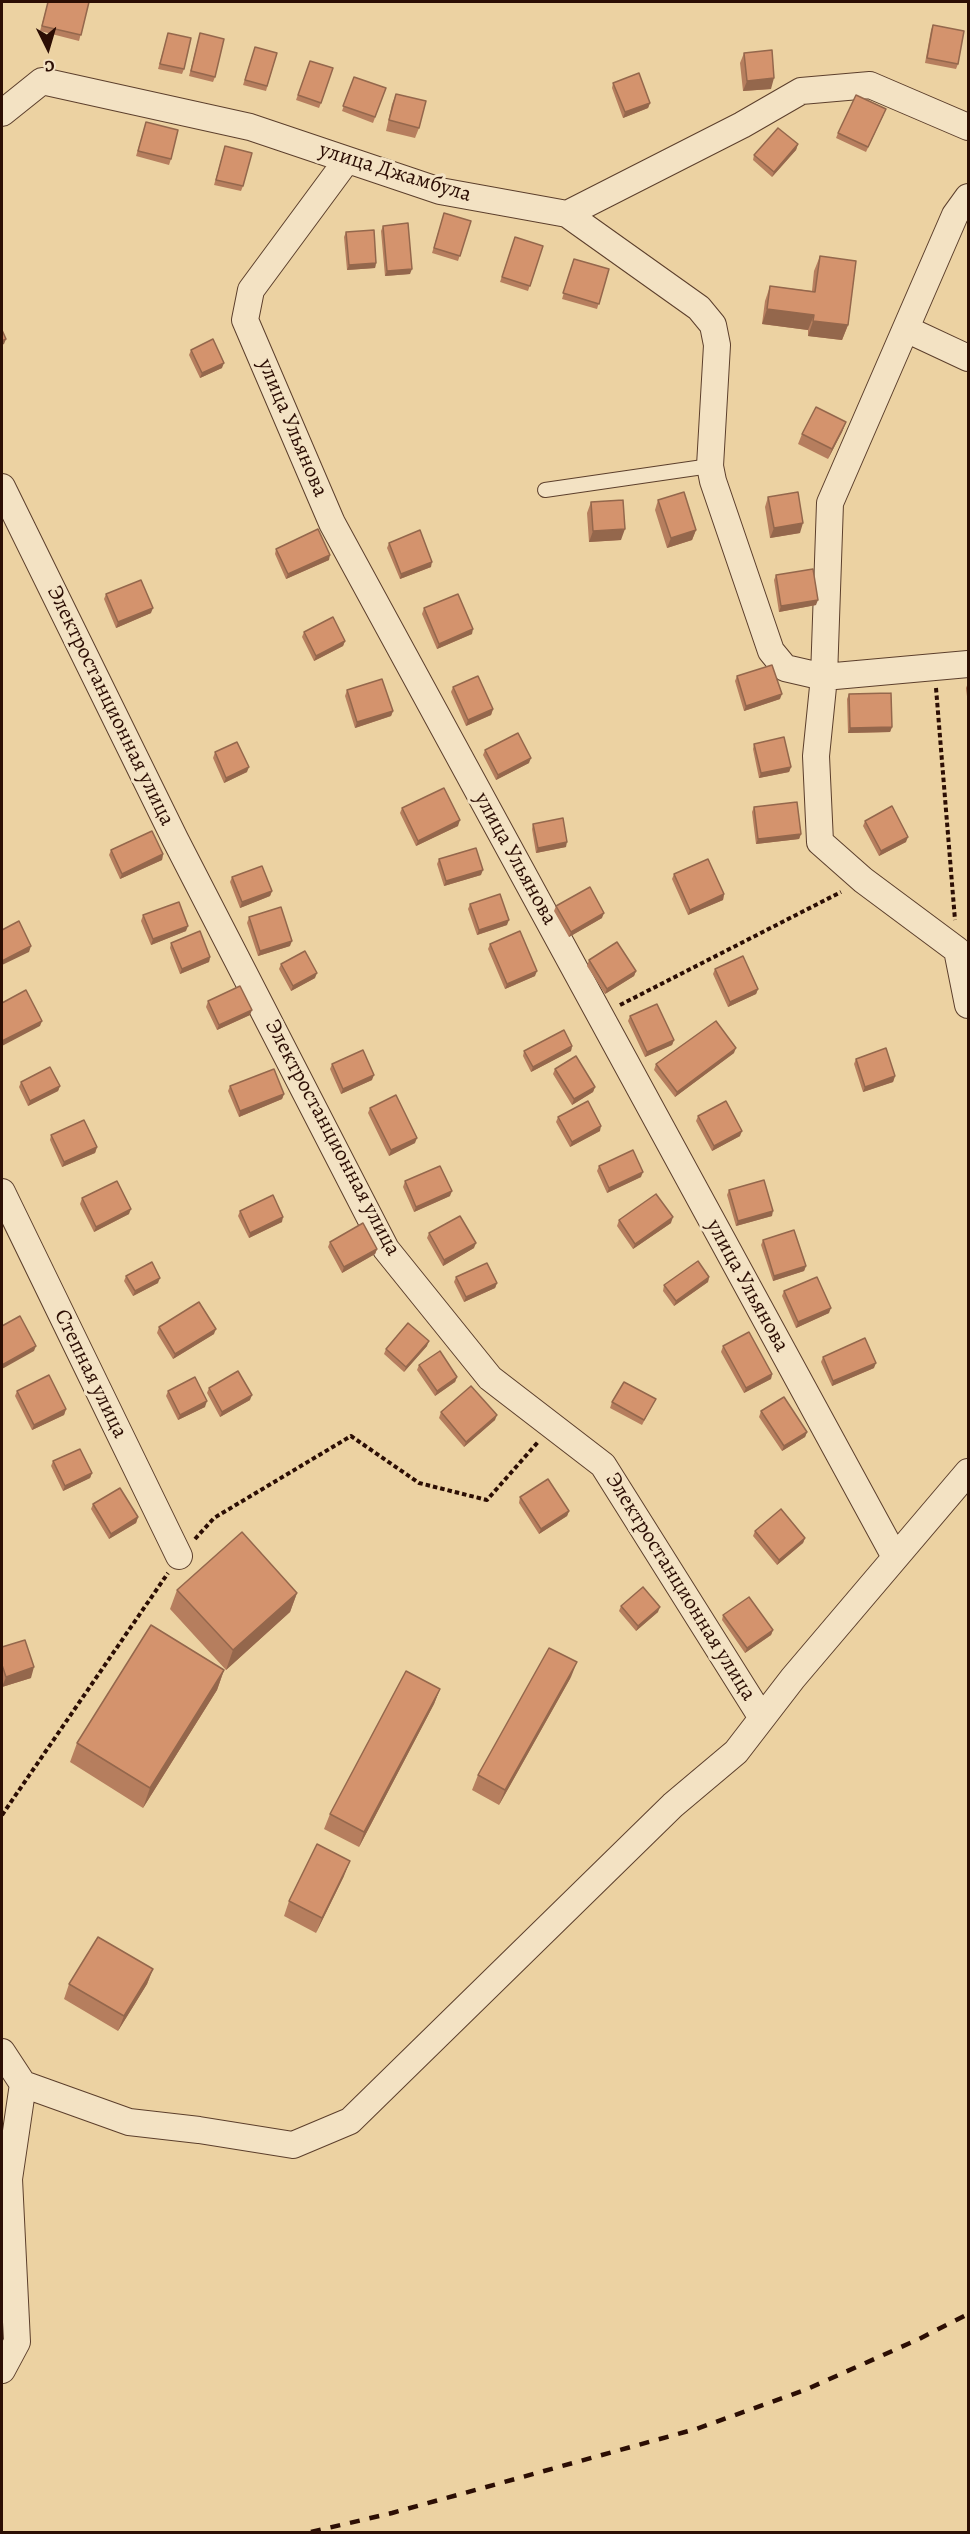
<!DOCTYPE html>
<meta charset="utf-8">
<style>
body{margin:0}
#map{position:relative;width:970px;height:2534px;overflow:hidden;background:#ecd2a2;font-family:Alegreya,serif}
canvas{display:block}
.frame{position:absolute;inset:0;border:3px solid #2c0e04;pointer-events:none}
.north{position:absolute;left:18px;top:18px;width:60px;height:60px;-webkit-text-stroke:4px #f3e2c3;paint-order:stroke;rotate:175deg;font-size:16px;font-weight:700;line-height:24px;text-align:center;color:#2c0e04}
.north::after{content:'';display:block;margin:auto;width:21px;height:27px;background:#2c0e04;clip-path:polygon(50% 0,100% 100%,50% 72%,0 100%)}
</style>
<div id="map">
<canvas width="970" height="2534"></canvas>
<div class="frame"></div>
<div class="north">С</div>
</div>
<script>
const c = document.querySelector('canvas').getContext('2d');
c.lineJoin = 'round';
const shape = rows => new Path2D(rows.map(r => 'M' + r).join(''));
function strokePath(path, color, width, dash) { c.strokeStyle = color; c.lineWidth = width; c.lineCap = dash ? 'butt' : 'round'; c.setLineDash(dash || []); c.stroke(path); }
function fill(path, color) { c.fillStyle = color; c.fill(path, 'evenodd'); }
function label(font, color, halo, rows, align = 'center') {
  c.font = font + ' Alegreya,serif'; c.lineWidth = 6; c.setLineDash([]); c.textBaseline = 'middle'; c.strokeStyle = halo; c.fillStyle = color; for (const [text, x, y, turn = 0] of rows) {
    c.save(); c.translate(x, y); c.rotate((+turn || 0) * Math.PI / 180); c.textAlign = isNaN(turn) ? turn : align; if (halo) c.strokeText(text, 0, 0); c.fillText(text, 0, 0); c.restore();
  }
}
const service = shape([
 [545,490,710,466]
]);
const minor = shape([
 [2,113,42,81,250,127,440,191,567,214,742,125,801,91,870,85,968,127],
 [347,160,251,290,245,320,332,523,895,1557],
 [968,197,955,215,830,503,824,677,816,756,820,842,863,880,957,950,968,1005],
 [567,214,699,308,713,325,717,345,710,466,713,481,771,651,785,668,824,677,968,664],
 [906,329,968,358],
 [2,487,175,839,386,1249,490,1378,603,1465,762,1718],
 [2,1192,179,1556],
 [2,2052,23,2084],
 [23,2084,129,2122,199,2130,293,2145,350,2121,673,1805,736,1752,793,1678,968,1472],
 [2,2180,9,2179,23,2084],
 [2,2370,17,2342,9,2179]
]);
strokePath(service, '#5c3f2c', 16);
strokePath(minor, '#5c3f2c', 28);
strokePath(shape([
 [936,688,955,920],
 [620,1005,841,892],
 [195,1539,214,1518,351,1436,419,1483,487,1500,538,1442],
 [2,1815,168,1573]
]), '#2c0e04', 4, [4.5, 3]);
strokePath(service, '#f3e2c3', 14);
strokePath(minor, '#f3e2c3', 26);
strokePath(shape([
 [311,2532,392,2513,696,2429,805,2390,919,2339,968,2314]
]), '#2c0e04', 4.5, [10, 10]);
fill(shape([
 [48,2,89,2,79,41,40,31],
 [933,25,958,64,956,69,925,63,931,30],
 [168,33,184,69,182,74,158,69],
 [200,33,215,77,213,82,189,76],
 [255,47,277,53,266,91,243,85],
 [744,53,771,89,743,91,740,63],
 [310,61,321,103,319,108,296,100],
 [354,77,386,88,373,123,342,111],
 [613,83,650,103,648,108,623,118,612,88],
 [396,94,419,128,415,138,386,131,392,104],
 [884,114,866,152,836,138,838,133],
 [146,122,171,159,169,165,136,156],
 [798,144,796,150,772,177,753,160,754,155],
 [225,146,243,186,241,191,214,185],
 [444,213,471,221,458,261,432,253],
 [383,226,410,274,385,276,381,231],
 [346,232,376,263,375,268,347,270,344,237],
 [515,237,543,246,528,291,500,282],
 [820,256,848,325,842,340,808,336,808,330,762,324,765,301,770,286,812,291,814,271],
 [574,259,609,269,597,309,562,299],
 [191,350,222,368,200,378,189,355],
 [846,422,842,432,828,459,798,444,802,434],
 [768,497,800,533,770,538,765,507],
 [658,500,696,530,692,540,667,548,655,510],
 [591,502,621,540,589,542,587,513],
 [389,543,431,567,400,579,387,548],
 [276,549,329,560,286,579,275,554],
 [776,575,816,605,779,612,774,580],
 [106,594,151,613,116,628,104,599],
 [424,608,472,634,437,649,422,614],
 [304,632,345,641,343,646,314,661,302,637],
 [737,676,780,699,744,711,735,681],
 [968,683,969,683,969,713,966,688],
 [453,687,493,709,491,715,466,726,451,692],
 [347,690,393,711,391,716,355,728,345,696],
 [849,694,892,727,890,732,848,733,847,699],
 [754,744,791,767,789,772,759,778,753,749],
 [485,750,529,763,496,780,483,755],
 [215,752,247,772,224,783,213,758],
 [754,807,801,834,799,839,756,844,752,812],
 [402,808,458,826,416,846,400,813],
 [865,821,906,842,879,856,863,826],
 [533,824,566,847,536,853,532,829],
 [111,850,163,854,162,860,120,879,109,855],
 [439,859,481,875,444,886,437,864],
 [674,874,724,894,723,900,688,915,672,879],
 [232,877,272,891,270,896,240,908,230,882],
 [470,904,507,925,477,935,468,909],
 [556,906,602,918,569,937,554,911],
 [143,915,186,931,151,945,141,921],
 [249,917,290,946,258,956,247,923],
 [171,943,210,957,209,962,180,974,170,948],
 [490,944,535,976,505,989,488,949],
 [589,960,636,971,634,976,605,994,587,966],
 [281,964,315,978,291,991,279,969],
 [715,969,758,989,756,994,728,1007,713,974],
 [208,1001,250,1015,217,1030,206,1007],
 [630,1016,674,1040,672,1045,645,1057,628,1021],
 [572,1046,571,1051,531,1072,523,1056,524,1051],
 [734,1053,675,1097,654,1070,656,1064],
 [856,1059,895,1076,893,1082,863,1092,854,1064],
 [332,1064,372,1080,341,1094,330,1069],
 [555,1069,595,1087,593,1092,572,1105,553,1074],
 [21,1082,60,1086,58,1091,28,1106,19,1087],
 [230,1086,284,1094,282,1099,239,1117,228,1091],
 [370,1108,415,1143,389,1156,368,1113],
 [698,1116,740,1136,712,1151,696,1121],
 [558,1117,600,1131,570,1147,556,1122],
 [51,1135,97,1147,95,1153,62,1167,50,1140],
 [599,1166,641,1177,607,1193,597,1171],
 [405,1181,450,1196,414,1212,403,1187],
 [729,1190,772,1216,736,1226,727,1195],
 [82,1198,129,1214,94,1232,80,1204],
 [240,1211,282,1222,249,1238,238,1216],
 [619,1220,671,1223,633,1249,617,1226],
 [429,1233,474,1248,443,1266,427,1238],
 [763,1240,806,1266,804,1271,773,1281,761,1245],
 [330,1242,377,1249,375,1254,342,1273,328,1247],
 [126,1276,158,1283,133,1296,124,1281],
 [456,1277,497,1283,495,1288,464,1302,454,1282],
 [709,1277,708,1282,674,1306,663,1291,664,1285],
 [784,1291,829,1313,796,1328,782,1296],
 [159,1327,214,1334,173,1359,157,1333],
 [427,1346,404,1372,384,1354,386,1349],
 [723,1346,772,1374,771,1379,744,1393,721,1352],
 [823,1357,874,1368,832,1386,821,1362],
 [419,1365,457,1377,455,1382,435,1396,417,1370],
 [209,1388,250,1400,220,1417,207,1393],
 [17,1391,66,1409,64,1415,32,1430,15,1396],
 [168,1391,205,1407,178,1420,166,1396],
 [656,1399,642,1425,610,1408,612,1402],
 [761,1411,807,1432,805,1437,782,1451,759,1417],
 [441,1412,495,1420,464,1447,439,1418],
 [53,1461,92,1473,90,1478,63,1491,51,1466],
 [520,1497,569,1511,567,1516,539,1534,519,1503],
 [93,1504,138,1517,136,1523,109,1539,91,1509],
 [755,1531,805,1538,803,1543,777,1565,753,1536],
 [177,1590,297,1593,290,1612,226,1670,170,1609],
 [621,1606,658,1612,636,1631,619,1611],
 [723,1615,773,1630,771,1635,745,1653,722,1620],
 [2,1647,31,1678,2,1687],
 [224,1670,217,1690,143,1808,70,1762,77,1743],
 [571,1677,499,1805,472,1790,478,1775],
 [440,1689,434,1704,359,1847,324,1829,330,1814],
 [344,1876,316,1933,284,1916,289,1901],
 [153,1969,147,1984,118,2031,64,1999,69,1984]
]), '#b67e5e');
fill(shape([
 [774,78,771,89,743,91,747,81],
 [650,103,648,108,623,118,625,112],
 [798,144,796,150,772,177,774,172],
 [376,263,375,268,347,270,349,265],
 [412,269,410,274,385,276,387,271],
 [767,309,814,315,808,330,762,324],
 [813,321,848,325,842,340,808,336],
 [6,339,4,344,2,345,2,341],
 [224,363,222,368,200,378,202,373],
 [846,422,842,432,828,459,832,449],
 [803,523,800,533,770,538,774,528],
 [625,529,621,540,589,542,593,531],
 [696,530,692,540,667,548,671,538],
 [330,555,329,560,286,579,288,574],
 [432,562,431,567,400,579,401,574],
 [818,600,816,605,779,612,781,606],
 [153,608,151,613,116,628,118,622],
 [473,629,472,634,437,649,439,644],
 [345,641,343,646,314,661,316,656],
 [782,694,780,699,744,711,746,706],
 [493,709,491,715,466,726,468,720],
 [393,711,391,716,355,728,357,722],
 [892,727,890,732,848,733,850,728],
 [531,758,529,763,496,780,498,775],
 [249,767,247,772,224,783,226,778],
 [791,767,789,772,759,778,761,773],
 [460,820,458,826,416,846,418,841],
 [801,834,799,839,756,844,758,839],
 [908,837,906,842,879,856,881,851],
 [567,842,566,847,536,853,538,848],
 [163,854,162,860,120,879,122,874],
 [483,870,481,875,444,886,446,881],
 [272,891,270,896,240,908,242,902],
 [724,894,723,900,688,915,690,910],
 [604,913,602,918,569,937,571,932],
 [509,920,507,925,477,935,479,930],
 [188,926,186,931,151,945,153,939],
 [292,941,290,946,258,956,260,951],
 [31,946,29,952,2,965,2,961],
 [210,957,209,962,180,974,182,969],
 [537,971,535,976,505,989,507,984],
 [636,971,634,976,605,994,607,989],
 [317,973,315,978,291,991,293,986],
 [758,989,756,994,728,1007,730,1002],
 [252,1010,250,1015,217,1030,219,1025],
 [42,1021,40,1026,2,1046,2,1041],
 [674,1040,672,1045,645,1057,647,1052],
 [572,1046,571,1051,531,1072,533,1067],
 [736,1048,734,1053,675,1097,677,1092],
 [374,1075,372,1080,341,1094,343,1089],
 [895,1076,893,1082,863,1092,865,1087],
 [60,1086,58,1091,28,1106,30,1101],
 [595,1087,593,1092,572,1105,574,1099],
 [284,1094,282,1099,239,1117,240,1111],
 [601,1126,600,1131,570,1147,572,1142],
 [742,1131,740,1136,712,1151,714,1146],
 [417,1138,415,1143,389,1156,391,1150],
 [97,1147,95,1153,62,1167,64,1162],
 [643,1172,641,1177,607,1193,609,1188],
 [452,1191,450,1196,414,1212,416,1207],
 [131,1209,129,1214,94,1232,96,1227],
 [773,1211,772,1216,736,1226,738,1221],
 [283,1217,282,1222,249,1238,250,1233],
 [673,1217,671,1223,633,1249,635,1244],
 [476,1243,474,1248,443,1266,444,1260],
 [377,1249,375,1254,342,1273,344,1267],
 [806,1266,804,1271,773,1281,774,1276],
 [709,1277,708,1282,674,1306,676,1301],
 [160,1278,158,1283,133,1296,135,1291],
 [497,1283,495,1288,464,1302,466,1297],
 [831,1308,829,1313,796,1328,798,1322],
 [216,1329,214,1334,173,1359,175,1354],
 [429,1341,427,1346,404,1372,406,1367],
 [36,1346,34,1351,2,1369,2,1365],
 [876,1363,874,1368,832,1386,833,1381],
 [772,1374,771,1379,744,1393,746,1388],
 [457,1377,455,1382,435,1396,437,1391],
 [252,1395,250,1400,220,1417,222,1412],
 [207,1401,205,1407,178,1420,180,1415],
 [66,1409,64,1415,32,1430,34,1425],
 [497,1415,495,1420,464,1447,466,1442],
 [807,1432,805,1437,782,1451,784,1446],
 [92,1473,90,1478,63,1491,65,1486],
 [569,1511,567,1516,539,1534,541,1529],
 [138,1517,136,1523,109,1539,111,1534],
 [805,1538,803,1543,777,1565,779,1560],
 [297,1593,290,1612,226,1670,233,1650],
 [660,1607,658,1612,636,1631,638,1626],
 [773,1630,771,1635,745,1653,747,1648],
 [577,1662,571,1677,499,1805,505,1790],
 [34,1667,31,1678,2,1687,6,1677],
 [224,1670,217,1690,143,1808,150,1788],
 [440,1689,434,1704,359,1847,364,1832],
 [350,1861,344,1876,316,1933,322,1918],
 [153,1969,147,1984,118,2031,124,2016]
]), '#94674c');
const building = shape([
 [48,2,89,2,81,35,42,26,48,2],
 [933,25,964,31,958,64,927,58,933,25],
 [168,33,191,38,184,69,160,64,168,33],
 [200,33,224,39,215,77,191,71,200,33],
 [255,47,277,53,267,86,245,80,255,47],
 [772,50,774,78,747,81,744,53,772,50],
 [310,61,333,68,321,103,298,95,310,61],
 [639,73,650,103,625,112,613,83,639,73],
 [354,77,386,88,375,117,343,106,354,77],
 [396,94,426,101,419,128,389,120,396,94],
 [856,95,886,109,868,147,838,133,856,95],
 [146,122,178,130,171,159,138,151,146,122],
 [778,128,798,144,774,172,754,155,778,128],
 [225,146,252,153,243,186,216,180,225,146],
 [444,213,471,221,460,256,434,248,444,213],
 [408,223,412,269,387,271,383,226,408,223],
 [374,230,376,263,349,265,346,232,374,230],
 [515,237,543,246,530,286,502,277,515,237],
 [820,256,856,261,848,325,813,321,814,315,767,309,770,286,815,292,820,256],
 [574,259,609,269,599,304,563,293,574,259],
 [2,330,6,339,2,341,2,330],
 [213,339,224,363,202,373,191,350,213,339],
 [816,407,846,422,832,449,802,434,816,407],
 [684,492,696,530,671,538,658,500,684,492],
 [798,492,803,523,774,528,768,497,798,492],
 [623,500,625,529,593,531,591,502,623,500],
 [318,529,330,555,288,574,276,549,318,529],
 [420,530,432,562,401,574,389,543,420,530],
 [813,569,818,600,781,606,776,575,813,569],
 [141,580,153,608,118,622,106,594,141,580],
 [458,594,473,629,439,644,424,608,458,594],
 [333,617,345,641,316,656,304,632,333,617],
 [772,665,782,694,746,706,737,676,772,665],
 [478,676,493,709,468,720,453,687,478,676],
 [382,679,393,711,357,722,347,690,382,679],
 [891,693,892,727,850,728,849,694,891,693],
 [518,733,531,758,498,775,485,750,518,733],
 [784,737,791,767,761,773,754,744,784,737],
 [237,742,249,767,226,778,215,752,237,742],
 [444,788,460,820,418,841,402,808,444,788],
 [797,802,801,834,758,839,754,807,797,802],
 [892,806,908,837,881,851,865,821,892,806],
 [563,818,567,842,538,848,533,824,563,818],
 [152,831,163,854,122,874,111,850,152,831],
 [476,848,483,870,446,881,439,859,476,848],
 [708,859,724,894,690,910,674,874,708,859],
 [262,866,272,891,242,902,232,877,262,866],
 [590,887,604,913,571,932,556,906,590,887],
 [500,894,509,920,479,930,470,904,500,894],
 [179,902,188,926,153,939,143,915,179,902],
 [281,907,292,941,260,951,249,917,281,907],
 [19,921,31,946,2,961,2,930,19,921],
 [200,931,210,957,182,969,171,943,200,931],
 [520,931,537,971,507,984,490,944,520,931],
 [617,942,636,971,607,989,589,960,617,942],
 [305,951,317,973,293,986,281,964,305,951],
 [743,956,758,989,730,1002,715,969,743,956],
 [240,986,252,1010,219,1025,208,1001,240,986],
 [26,990,42,1021,2,1041,2,1003,26,990],
 [657,1004,674,1040,647,1052,630,1016,657,1004],
 [716,1021,736,1048,677,1092,656,1064,716,1021],
 [564,1030,572,1046,533,1067,524,1051,564,1030],
 [886,1048,895,1076,865,1087,856,1059,886,1048],
 [363,1050,374,1075,343,1089,332,1064,363,1050],
 [576,1056,595,1087,574,1099,555,1069,576,1056],
 [50,1067,60,1086,30,1101,21,1082,50,1067],
 [274,1069,284,1094,240,1111,230,1086,274,1069],
 [396,1095,417,1138,391,1150,370,1108,396,1095],
 [588,1101,601,1126,572,1142,558,1117,588,1101],
 [726,1101,742,1131,714,1146,698,1116,726,1101],
 [84,1120,97,1147,64,1162,51,1135,84,1120],
 [633,1150,643,1172,609,1188,599,1166,633,1150],
 [440,1166,452,1191,416,1207,405,1181,440,1166],
 [764,1180,773,1211,738,1221,729,1190,764,1180],
 [117,1181,131,1209,96,1227,82,1198,117,1181],
 [656,1194,673,1217,635,1244,619,1220,656,1194],
 [273,1195,283,1217,250,1233,240,1211,273,1195],
 [460,1216,476,1243,444,1260,429,1233,460,1216],
 [363,1223,377,1249,344,1267,330,1242,363,1223],
 [794,1230,806,1266,774,1276,763,1240,794,1230],
 [698,1261,709,1277,676,1301,664,1285,698,1261],
 [152,1262,160,1278,135,1291,126,1276,152,1262],
 [487,1263,497,1283,466,1297,456,1277,487,1263],
 [817,1277,831,1308,798,1322,784,1291,817,1277],
 [199,1302,216,1329,175,1354,159,1327,199,1302],
 [20,1316,36,1346,2,1365,2,1326,20,1316],
 [408,1323,429,1341,406,1367,386,1349,408,1323],
 [749,1332,772,1374,746,1388,723,1346,749,1332],
 [865,1338,876,1363,833,1381,823,1357,865,1338],
 [440,1351,457,1377,437,1391,419,1365,440,1351],
 [238,1371,252,1395,222,1412,209,1388,238,1371],
 [49,1375,66,1409,34,1425,17,1391,49,1375],
 [195,1377,207,1401,180,1415,168,1391,195,1377],
 [624,1382,656,1399,644,1420,612,1402,624,1382],
 [471,1386,497,1415,466,1442,441,1412,471,1386],
 [784,1397,807,1432,784,1446,761,1411,784,1397],
 [80,1449,92,1473,65,1486,53,1461,80,1449],
 [548,1479,569,1511,541,1529,520,1497,548,1479],
 [120,1488,138,1517,111,1534,93,1504,120,1488],
 [781,1509,805,1538,779,1560,755,1531,781,1509],
 [242,1532,297,1593,233,1650,177,1590,242,1532],
 [643,1587,660,1607,638,1626,621,1606,643,1587],
 [749,1597,773,1630,747,1648,723,1615,749,1597],
 [151,1625,224,1670,150,1788,77,1743,151,1625],
 [25,1640,34,1667,6,1677,2,1665,2,1647,25,1640],
 [549,1648,577,1662,505,1790,478,1775,549,1648],
 [406,1671,440,1689,364,1832,330,1814,406,1671],
 [317,1844,350,1861,322,1918,289,1901,317,1844],
 [98,1937,153,1969,124,2016,69,1984,98,1937]
]);
fill(building, '#d4936d');
strokePath(building, '#94674c', 1.5);
label('22px', '#2c0e04', '#f3e2c3', [
 ["улица Джамбула",395,173,17],
 ["улица Ульянова",292,428,67],
 ["Электростанционная улица",110,706,64],
 ["улица Ульянова",515,859,61],
 ["Электростанционная улица",332,1138,62],
 ["улица Ульянова",747,1286,61],
 ["Степная улица",90,1374,64],
 ["Электростанционная улица",680,1587,58]
]);
</script>
